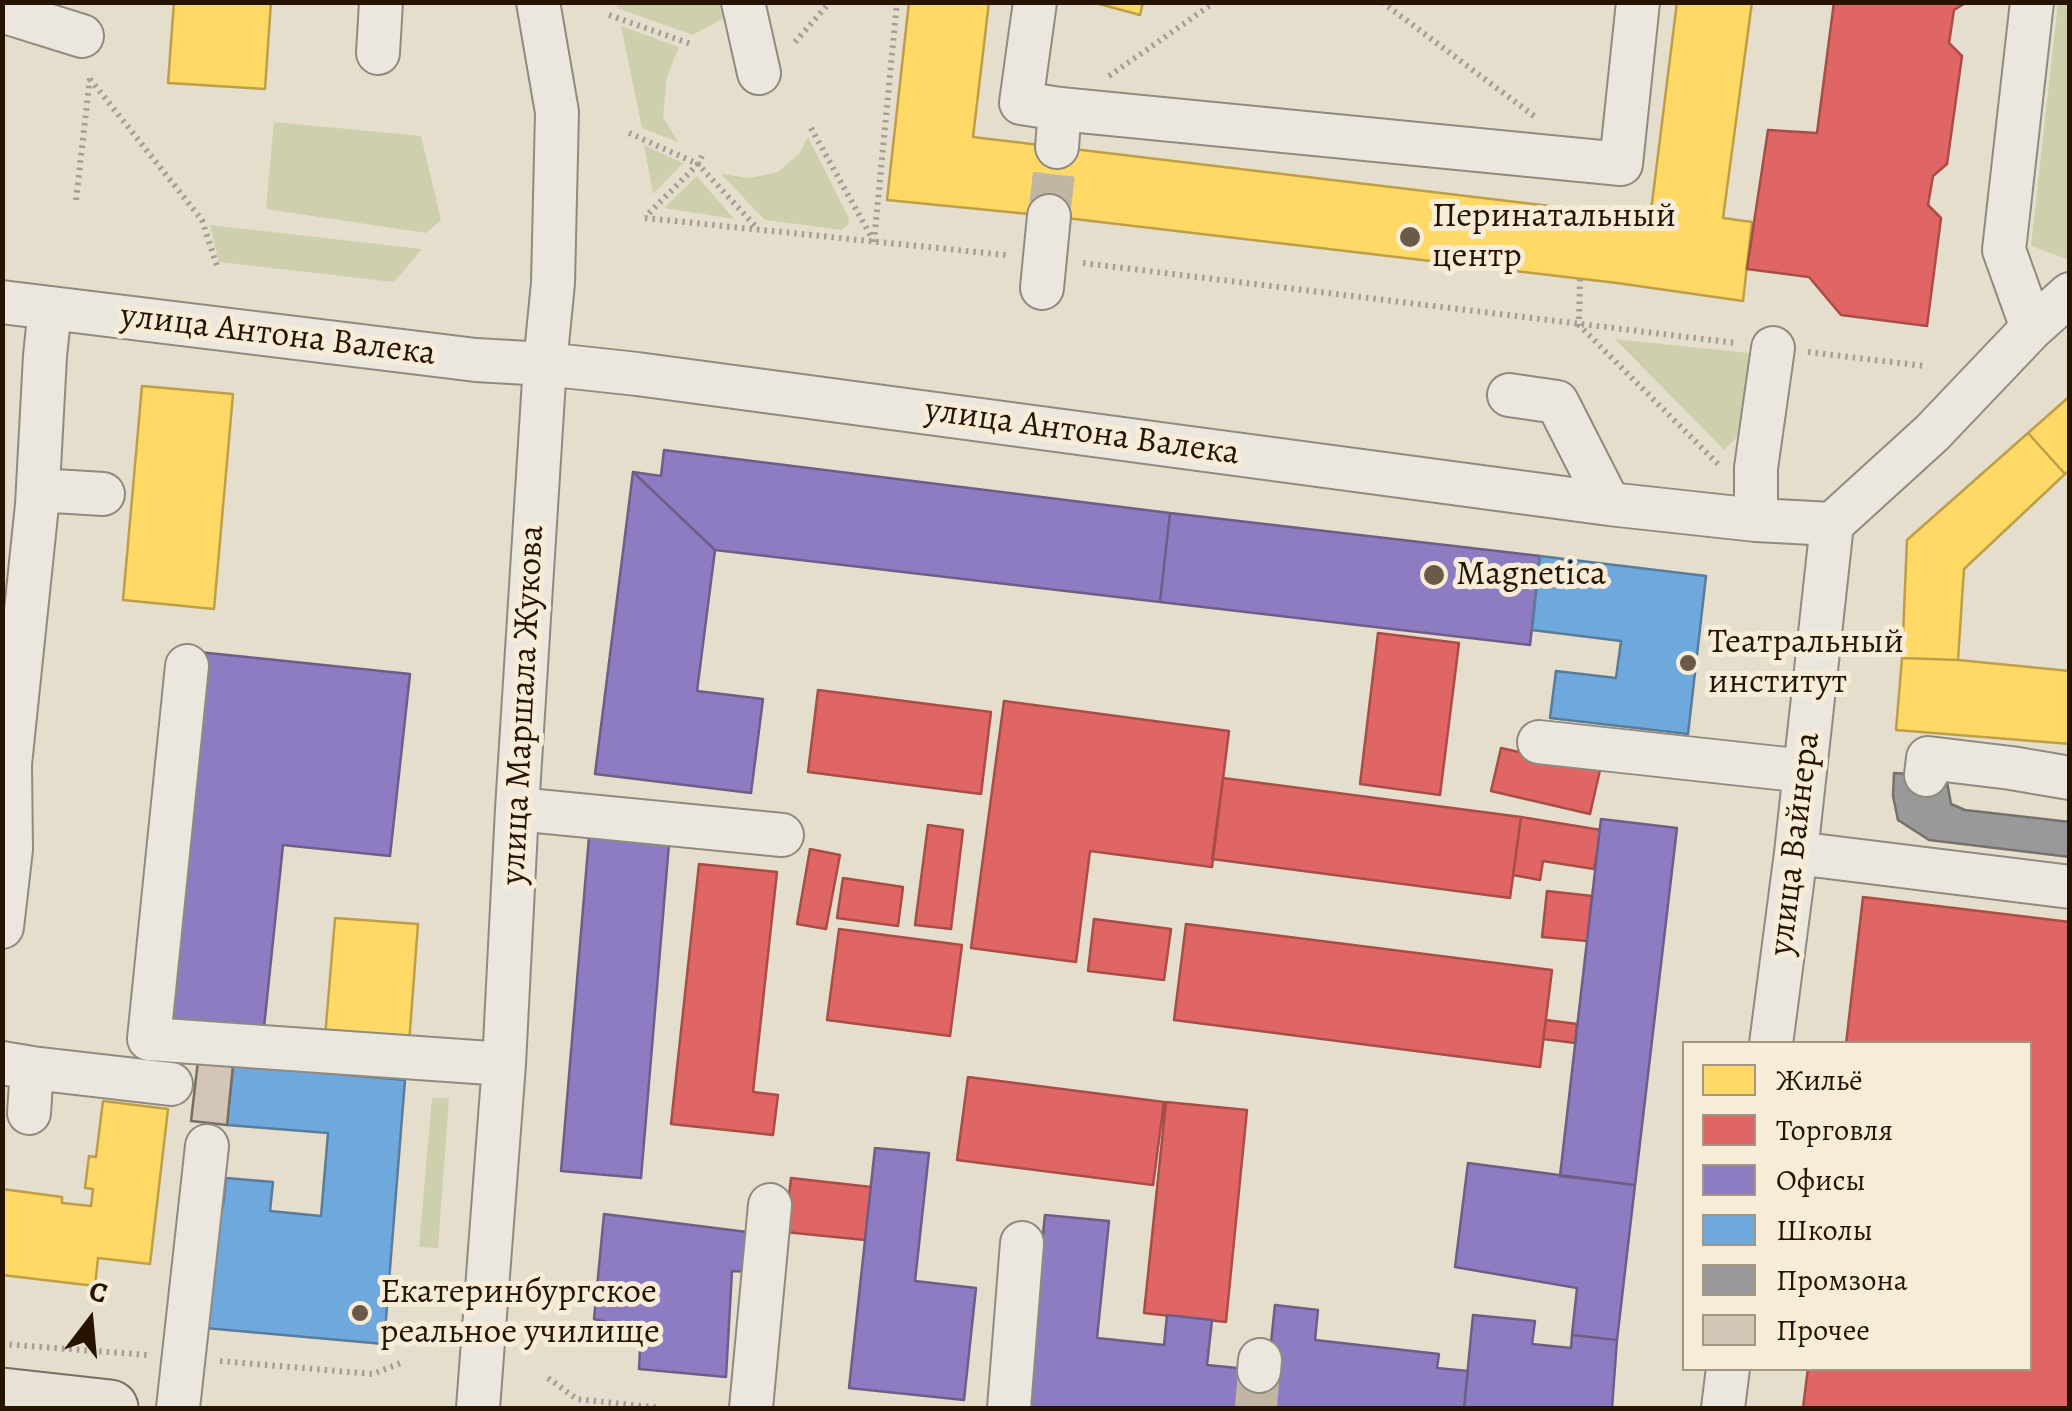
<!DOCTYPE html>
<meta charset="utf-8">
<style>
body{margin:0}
#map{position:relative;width:2072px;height:1411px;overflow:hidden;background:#e6decc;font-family:Alegreya,serif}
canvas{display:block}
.frame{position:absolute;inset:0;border:5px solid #271400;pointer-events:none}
.legend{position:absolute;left:1682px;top:1041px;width:350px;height:330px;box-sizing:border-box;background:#f6ecd7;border:2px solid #a39681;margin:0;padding:12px 18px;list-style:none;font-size:30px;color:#271400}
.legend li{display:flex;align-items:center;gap:20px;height:50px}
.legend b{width:50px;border:2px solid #a39681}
.north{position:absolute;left:40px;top:1271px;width:100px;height:100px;-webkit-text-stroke:8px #f6ecd7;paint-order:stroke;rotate:16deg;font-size:28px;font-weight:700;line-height:40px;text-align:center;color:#271400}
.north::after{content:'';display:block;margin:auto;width:35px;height:45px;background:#271400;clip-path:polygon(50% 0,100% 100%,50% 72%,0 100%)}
</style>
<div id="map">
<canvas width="2072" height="1411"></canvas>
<div class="frame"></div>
<ul class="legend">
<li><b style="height:28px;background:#ffd966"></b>Жильё</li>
<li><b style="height:28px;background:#e06666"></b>Торговля</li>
<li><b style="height:28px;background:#8e7cc3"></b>Офисы</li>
<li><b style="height:28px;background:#6fa8dc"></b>Школы</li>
<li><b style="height:28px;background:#999"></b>Промзона</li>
<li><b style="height:28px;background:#d3c6b6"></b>Прочее</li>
</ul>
<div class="north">С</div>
</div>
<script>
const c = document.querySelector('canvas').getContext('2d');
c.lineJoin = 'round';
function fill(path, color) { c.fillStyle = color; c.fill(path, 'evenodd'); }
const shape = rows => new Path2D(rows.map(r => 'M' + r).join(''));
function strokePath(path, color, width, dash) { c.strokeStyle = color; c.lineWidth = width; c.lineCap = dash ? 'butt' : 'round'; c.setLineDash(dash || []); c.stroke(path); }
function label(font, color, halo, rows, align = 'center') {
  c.font = font + ' Alegreya,serif'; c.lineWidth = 10; c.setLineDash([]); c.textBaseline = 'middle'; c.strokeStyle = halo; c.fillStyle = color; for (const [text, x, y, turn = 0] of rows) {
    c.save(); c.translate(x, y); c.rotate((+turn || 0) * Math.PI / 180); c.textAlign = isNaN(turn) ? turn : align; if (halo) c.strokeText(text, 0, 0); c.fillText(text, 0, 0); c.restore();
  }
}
fill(shape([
 [616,3,727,3,729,15,693,35,617,8],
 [2058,3,2070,3,2069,260,2031,246],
 [621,26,679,47,667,76,663,117,678,142,642,128],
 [274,122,421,136,441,220,426,233,266,209],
 [808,137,849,218,848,225,842,230,765,220,721,174,750,178,778,172,799,154],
 [644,145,683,163,653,194],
 [697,176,734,219,664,208],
 [210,225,422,249,394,282,219,262],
 [1615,339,1749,353,1739,435,1724,450],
 [432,1098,449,1098,438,1248,419,1247]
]), '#cecfac');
const homes = shape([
 [174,2,271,2,265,89,168,83,174,2],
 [909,2,989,2,973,137,1625,215,1624,224,1649,227,1677,2,1752,2,1723,218,1752,222,1743,301,1617,283,1049,216,887,200,909,2],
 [1092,2,1143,2,1140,15,1092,2],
 [142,386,233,394,214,609,123,600,142,386],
 [2070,396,2070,470,2065,474,2028,433,2070,396],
 [2028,433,2065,474,1964,569,1958,660,1902,658,1907,540,2028,433],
 [1902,658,1958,660,2070,671,2070,744,1896,730,1902,658],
 [335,918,418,924,409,1044,325,1037,335,918],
 [103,1101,168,1109,150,1264,98,1258,95,1286,2,1275,2,1189,62,1197,62,1203,91,1206,93,1189,85,1188,89,1156,96,1157,103,1101]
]);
fill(homes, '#ffd966');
strokePath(homes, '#be9e47', 2.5);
const shops = shape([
 [1834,2,1967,2,1954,10,1949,43,1962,56,1947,164,1933,176,1928,205,1941,218,1927,326,1841,315,1809,277,1747,269,1768,130,1817,133,1834,2],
 [1378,633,1459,643,1440,795,1360,784,1378,633],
 [818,690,991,712,981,794,808,772,818,690],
 [1004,701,1229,731,1212,867,1090,851,1076,962,971,948,1004,701],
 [1501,748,1600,770,1590,814,1491,791,1501,748],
 [1223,778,1521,817,1510,898,1212,859,1223,778],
 [1521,817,1601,830,1594,869,1543,861,1540,880,1513,875,1521,817],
 [928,825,963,830,951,929,915,925,928,825],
 [810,849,840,855,826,929,797,924,810,849],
 [699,864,777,872,753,1092,778,1095,773,1135,671,1124,699,864],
 [843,878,903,887,898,926,837,918,843,878],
 [1547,891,1592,896,1587,941,1542,937,1547,891],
 [1863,897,2070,922,2070,1408,1803,1408,1808,1368,2030,1368,2030,1044,1846,1044,1863,897],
 [1094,919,1171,929,1164,980,1088,971,1094,919],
 [1186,924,1552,970,1540,1067,1174,1020,1186,924],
 [839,929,962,945,950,1036,827,1020,839,929],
 [1546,1020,1577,1024,1575,1043,1543,1039,1546,1020],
 [968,1077,1164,1102,1153,1185,957,1160,968,1077],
 [1166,1102,1247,1110,1226,1322,1144,1313,1166,1102],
 [791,1178,871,1187,865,1240,785,1232,791,1178]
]);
fill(shops, '#e06666');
strokePath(shops, '#a84d47', 2.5);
const offices = shape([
 [664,450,1170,513,1160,602,715,550,633,472,661,476,664,450],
 [633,472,715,550,697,691,763,699,751,793,595,774,633,472],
 [1170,513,1540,556,1530,645,1160,602,1170,513],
 [199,652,410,674,390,856,283,845,263,1037,158,1025,199,652],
 [1601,819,1677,828,1635,1185,1560,1176,1601,819],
 [589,837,669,844,641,1178,561,1171,589,837],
 [875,1148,929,1153,915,1281,976,1288,964,1400,849,1388,875,1148],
 [1468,1163,1635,1185,1617,1340,1572,1335,1577,1288,1455,1267,1468,1163],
 [604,1214,755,1233,750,1272,732,1271,726,1377,639,1369,640,1348,636,1334,623,1326,594,1319,604,1214],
 [1045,1215,1109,1221,1097,1338,1164,1345,1167,1315,1212,1320,1207,1365,1268,1371,1275,1305,1318,1310,1315,1340,1439,1354,1437,1368,1468,1371,1464,1408,1046,1408,1025,1407,1045,1215],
 [1473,1315,1535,1321,1532,1344,1571,1348,1572,1335,1617,1340,1612,1408,1464,1408,1473,1315]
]);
fill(offices, '#8e7cc3');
strokePath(offices, '#6f5d88', 2.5);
const schools = shape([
 [1540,556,1706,576,1688,734,1550,718,1556,671,1616,678,1621,641,1532,630,1540,556],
 [233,1065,405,1080,384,1344,205,1328,215,1205,223,1206,226,1178,273,1182,270,1211,321,1216,328,1133,227,1125,233,1065]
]);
fill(schools, '#6fa8dc');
strokePath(schools, '#597c9a', 2.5);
const industry = shape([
 [1894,773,1946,776,1951,804,1965,810,2070,822,2070,857,1929,840,1898,820,1893,796,1894,773]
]);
fill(industry, '#999');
strokePath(industry, '#77716b', 2.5);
const building = shape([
 [198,1061,233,1065,227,1125,191,1121,198,1061]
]);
fill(building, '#d3c6b6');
strokePath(building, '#766f63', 2.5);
strokePath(shape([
 [1049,216,1057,147],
 [1256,1408,1259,1371]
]), '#c0b6a3', 42, [42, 21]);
const minor = shape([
 [743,2,759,73],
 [1035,2,1021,103,1060,109,1621,164,1638,2],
 [2032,2,2004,250,2032,328],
 [2,11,82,36],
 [378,53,381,2],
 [1057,147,1060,109],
 [1042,288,1049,216],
 [2,302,476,360,545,364,637,374,1609,504,1756,520,1832,524,1932,433,2032,328,2070,294],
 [1509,395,1557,402,1609,504],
 [38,490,103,494],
 [1756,520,1756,468,1773,348],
 [187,666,149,1039,504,1064],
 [1539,742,1805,771],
 [1926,775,1928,758,2011,768,2070,778],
 [517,809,782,835],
 [1796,853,2070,887],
 [2,927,11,849,10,764,37,505,45,356,50,308],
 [1771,1044,1796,853,1832,524],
 [2,1063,32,1068,29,1113],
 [32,1068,171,1084],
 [1259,1371,1260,1360],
 [178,1408,207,1146],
 [478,1408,504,1064,517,809,545,364,553,283,557,112,538,2],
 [751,1408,770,1205],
 [1009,1408,1022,1243],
 [1723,1408,1728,1368]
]);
const major = shape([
 [2,1396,110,1408]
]);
strokePath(minor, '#918a7e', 46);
strokePath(major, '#766f63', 59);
strokePath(shape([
 [1382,2,1534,116],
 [609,15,691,44],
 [795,42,830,2],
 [1109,76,1215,2],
 [90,79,202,220,218,269],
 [811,128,873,240],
 [629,133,698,164,645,217],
 [702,156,698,164,758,229],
 [76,200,90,77],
 [645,218,1006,255],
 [874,242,897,2],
 [1083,263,1736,343],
 [1580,279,1579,325,1719,465],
 [1808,352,1925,366],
 [2,1344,148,1355],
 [220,1361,373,1374,401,1363],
 [548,1378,577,1399,660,1408]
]), '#a49e96', 6, [2.5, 5]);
strokePath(minor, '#ebe6de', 42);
strokePath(major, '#e8e2d8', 55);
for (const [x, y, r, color] of [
 [1410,237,12,"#6a5b47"],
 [1434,575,12,"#6a5b47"],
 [1688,663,10,"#6a5b47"],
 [360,1313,10,"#6a5b47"]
]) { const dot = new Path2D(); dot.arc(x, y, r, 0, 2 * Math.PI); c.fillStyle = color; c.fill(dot); strokePath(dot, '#f6ecd7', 4); }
label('35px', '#271400', '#f6ecd7', [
 ["Перинатальный",1432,217],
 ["центр",1432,257],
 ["Magnetica",1456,575],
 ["Театральный",1708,643],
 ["институт",1708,683],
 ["Екатеринбургское",380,1293],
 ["реальное училище",380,1333]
], 'left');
label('35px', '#271400', '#f6ecd7', [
 ["улица Антона Валека",278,336,7],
 ["улица Антона Валека",1082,433,8],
 ["улица Маршала Жукова",524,705,-87],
 ["улица Вайнера",1796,844,-83]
]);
</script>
